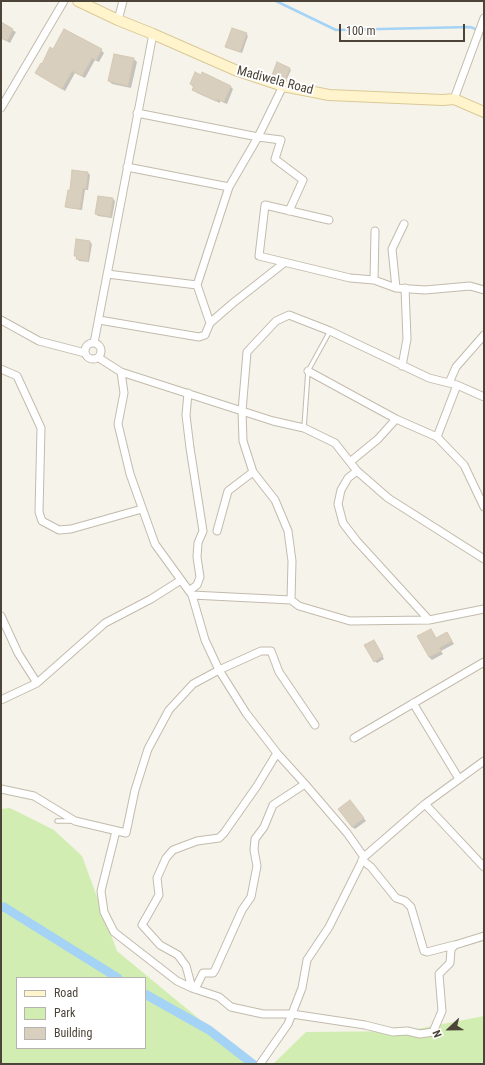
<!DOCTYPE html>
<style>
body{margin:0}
#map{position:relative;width:485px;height:1065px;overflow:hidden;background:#f6f3eb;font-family:"Roboto Condensed",sans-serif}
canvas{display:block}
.frame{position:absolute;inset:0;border:2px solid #4c4438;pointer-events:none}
.legend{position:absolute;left:16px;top:977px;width:130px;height:72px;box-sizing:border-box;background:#fff;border:1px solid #b7b4af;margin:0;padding:5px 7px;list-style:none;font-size:12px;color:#4c4438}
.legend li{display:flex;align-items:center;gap:8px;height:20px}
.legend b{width:20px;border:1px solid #b7b4af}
.north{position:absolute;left:429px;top:1009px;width:40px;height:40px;-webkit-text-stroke:3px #fff;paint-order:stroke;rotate:248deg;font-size:11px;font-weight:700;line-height:16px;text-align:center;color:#4c4438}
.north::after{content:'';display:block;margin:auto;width:14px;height:18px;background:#4c4438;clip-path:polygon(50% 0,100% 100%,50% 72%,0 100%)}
.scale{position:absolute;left:339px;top:24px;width:126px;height:18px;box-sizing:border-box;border:2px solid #4c4438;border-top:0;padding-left:5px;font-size:12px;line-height:14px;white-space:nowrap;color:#4c4438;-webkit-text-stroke:3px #fff;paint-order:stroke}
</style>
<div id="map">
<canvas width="485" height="1065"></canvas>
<div class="frame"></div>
<ul class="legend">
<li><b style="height:5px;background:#fff4cc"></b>Road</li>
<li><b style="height:11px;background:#d1edb1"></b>Park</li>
<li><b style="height:11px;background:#d9cfbf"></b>Building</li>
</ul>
<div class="north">N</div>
<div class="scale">100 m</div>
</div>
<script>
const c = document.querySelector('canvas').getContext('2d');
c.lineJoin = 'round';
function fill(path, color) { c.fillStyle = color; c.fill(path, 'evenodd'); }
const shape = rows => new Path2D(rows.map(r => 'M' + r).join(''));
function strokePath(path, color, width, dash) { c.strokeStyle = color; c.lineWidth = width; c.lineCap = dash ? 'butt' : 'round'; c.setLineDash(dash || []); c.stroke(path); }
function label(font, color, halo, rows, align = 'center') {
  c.font = font + ' "Roboto Condensed",sans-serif'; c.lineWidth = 4; c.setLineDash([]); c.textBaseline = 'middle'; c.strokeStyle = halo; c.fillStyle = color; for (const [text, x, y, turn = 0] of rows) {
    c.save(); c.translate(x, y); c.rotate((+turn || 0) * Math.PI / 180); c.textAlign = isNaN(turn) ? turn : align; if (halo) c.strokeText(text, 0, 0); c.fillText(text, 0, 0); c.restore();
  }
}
fill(shape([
 [10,808,54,830,82,856,117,951,245,1057,246,1064,1,1064,1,809],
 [17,978,145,978,145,1048,17,1048],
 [484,1016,484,1064,273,1064,306,1032,407,1031]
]), '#d1edb1');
fill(shape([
 [1,24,16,32,10,43,1,38],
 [246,34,248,36,242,53,228,48],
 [54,50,101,50,104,53,99,62,95,60,85,78,75,73,65,91,36,73],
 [115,55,134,59,137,62,131,88,112,84,109,81],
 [289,68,291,70,286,81,275,76],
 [191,84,230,86,233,89,227,104,220,101,220,103,197,93],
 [88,173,90,175,88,190,85,190,82,210,68,208,66,206],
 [99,197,113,199,115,201,112,218,98,216,96,214],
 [77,240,90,242,92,244,89,262,79,261,75,255],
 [431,630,436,639,447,633,454,644,441,651,443,654,432,660,429,657],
 [375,643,384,659,377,663,375,661],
 [353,804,366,821,355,829,352,827]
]), '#0003');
strokePath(shape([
 [276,1,336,30,470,27,484,32]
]), '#a4d3f6', 2.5);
strokePath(shape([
 [1,907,4,907,118,978],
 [145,994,209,1030,253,1064]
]), '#a4d3f6', 9);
const building = shape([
 [1,22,13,29,7,41,1,38,1,22],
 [232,28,247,33,240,52,225,47,232,28],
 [64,29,102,49,96,60,92,58,82,76,72,71,62,89,35,73,41,63,42,64,50,47,53,49,64,29],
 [114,54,134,58,128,86,108,81,114,54],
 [277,62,290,68,285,80,272,75,277,62],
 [195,72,201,75,202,72,231,86,224,102,217,99,216,101,192,90,194,86,190,84,195,72],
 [72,170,88,172,86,189,83,188,80,209,65,207,68,190,70,190,72,170],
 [98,196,113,198,110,217,95,214,98,196],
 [76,239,90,241,88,261,76,259,77,256,74,256,76,239],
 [431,629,436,638,447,632,452,641,439,648,441,651,429,657,417,636,431,629],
 [374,640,383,656,374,662,364,645,374,640],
 [350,800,364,818,352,827,338,809,350,800]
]);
fill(building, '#d9cfbf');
strokePath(building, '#d5c8b2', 1);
const service = shape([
 [304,428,308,371,330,331],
 [57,821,72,821]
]);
const minor = shape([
 [118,20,123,1],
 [454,99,484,18],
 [1,108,64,1],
 [137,113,258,137,281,140,275,159,303,180,289,211],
 [127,167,229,187],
 [329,220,265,205,259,256,350,278,374,280,396,288,425,290,470,286,484,290],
 [107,274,197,285],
 [374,280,375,231],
 [396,288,392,249,404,224],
 [1,320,39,341,85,353],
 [99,320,199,337,205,335,210,323,197,285,229,187,258,137,283,86],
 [210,323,233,303,284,263],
 '85 351a8 8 0 1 1 16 0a8 8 0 1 1-16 0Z',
 [94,343,153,34],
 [99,358,121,372,124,393,118,424,130,474,155,544,192,595,205,640,219,670,246,713,277,753,305,784,347,833,364,857],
 [402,366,407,339,405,288],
 [1,369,17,376,41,428,39,512,42,521,59,530,71,529,142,509],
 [308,371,396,419,437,437,464,465,484,507],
 [121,372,273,421,304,428,335,443,357,471,388,498,484,559],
 [449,383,456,367,484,335],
 [188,393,186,415,190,448,203,531,198,543,197,557,200,577,197,585,189,591],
 [437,437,457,385],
 [350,462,378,439,396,419],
 [357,471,348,478,341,490,338,504,343,523,356,540,429,620],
 [217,531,228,491,253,472],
 [192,595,291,600,299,606,350,621,429,620,484,609],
 [291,600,292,561,288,531,275,500,253,472,243,441,242,411,247,352,276,321,289,315,330,331,429,378,457,385,484,397],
 [1,616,18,653,37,683,105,623,151,599,181,580],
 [1,700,37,683],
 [413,703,459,779],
 [354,738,484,662],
 [1,789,34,796,75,821,126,833,135,790,148,749,169,710,193,684,219,670,261,651,271,651,279,672,315,725],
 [425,804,484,867],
 [116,831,101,891,104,912,114,932,177,981,192,988,219,997,231,1007,263,1014,292,1014,365,1025,393,1032,407,1031,420,1034,433,1032,442,1011,439,974,450,963,451,949,455,945,484,936],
 [362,860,371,867,396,898,405,901,411,907,424,951,427,952,454,945],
 [192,988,186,966,178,955,160,945,142,925,159,895,157,878,166,858,173,850,197,841,219,838,224,833,257,786,277,753],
 [195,989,203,973,213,973,215,970,242,910,251,897,257,866,254,850,255,839,264,827,273,805,305,784],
 [260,1064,288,1024,302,988,307,960,329,927,364,857,425,804,484,761]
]);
const secondary = shape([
 [78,1,118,20,153,34,235,70,283,86,329,95,443,100,454,99,484,112]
]);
strokePath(service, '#c3bbac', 5.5);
strokePath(minor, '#c3bbac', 9);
strokePath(secondary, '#dac997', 12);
strokePath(service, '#fff', 3.5);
strokePath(minor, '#fff', 7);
strokePath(secondary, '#fff4cc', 10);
label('13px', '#4c4438', '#fff', [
 ["Madiwela Road",275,81,15]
]);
</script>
